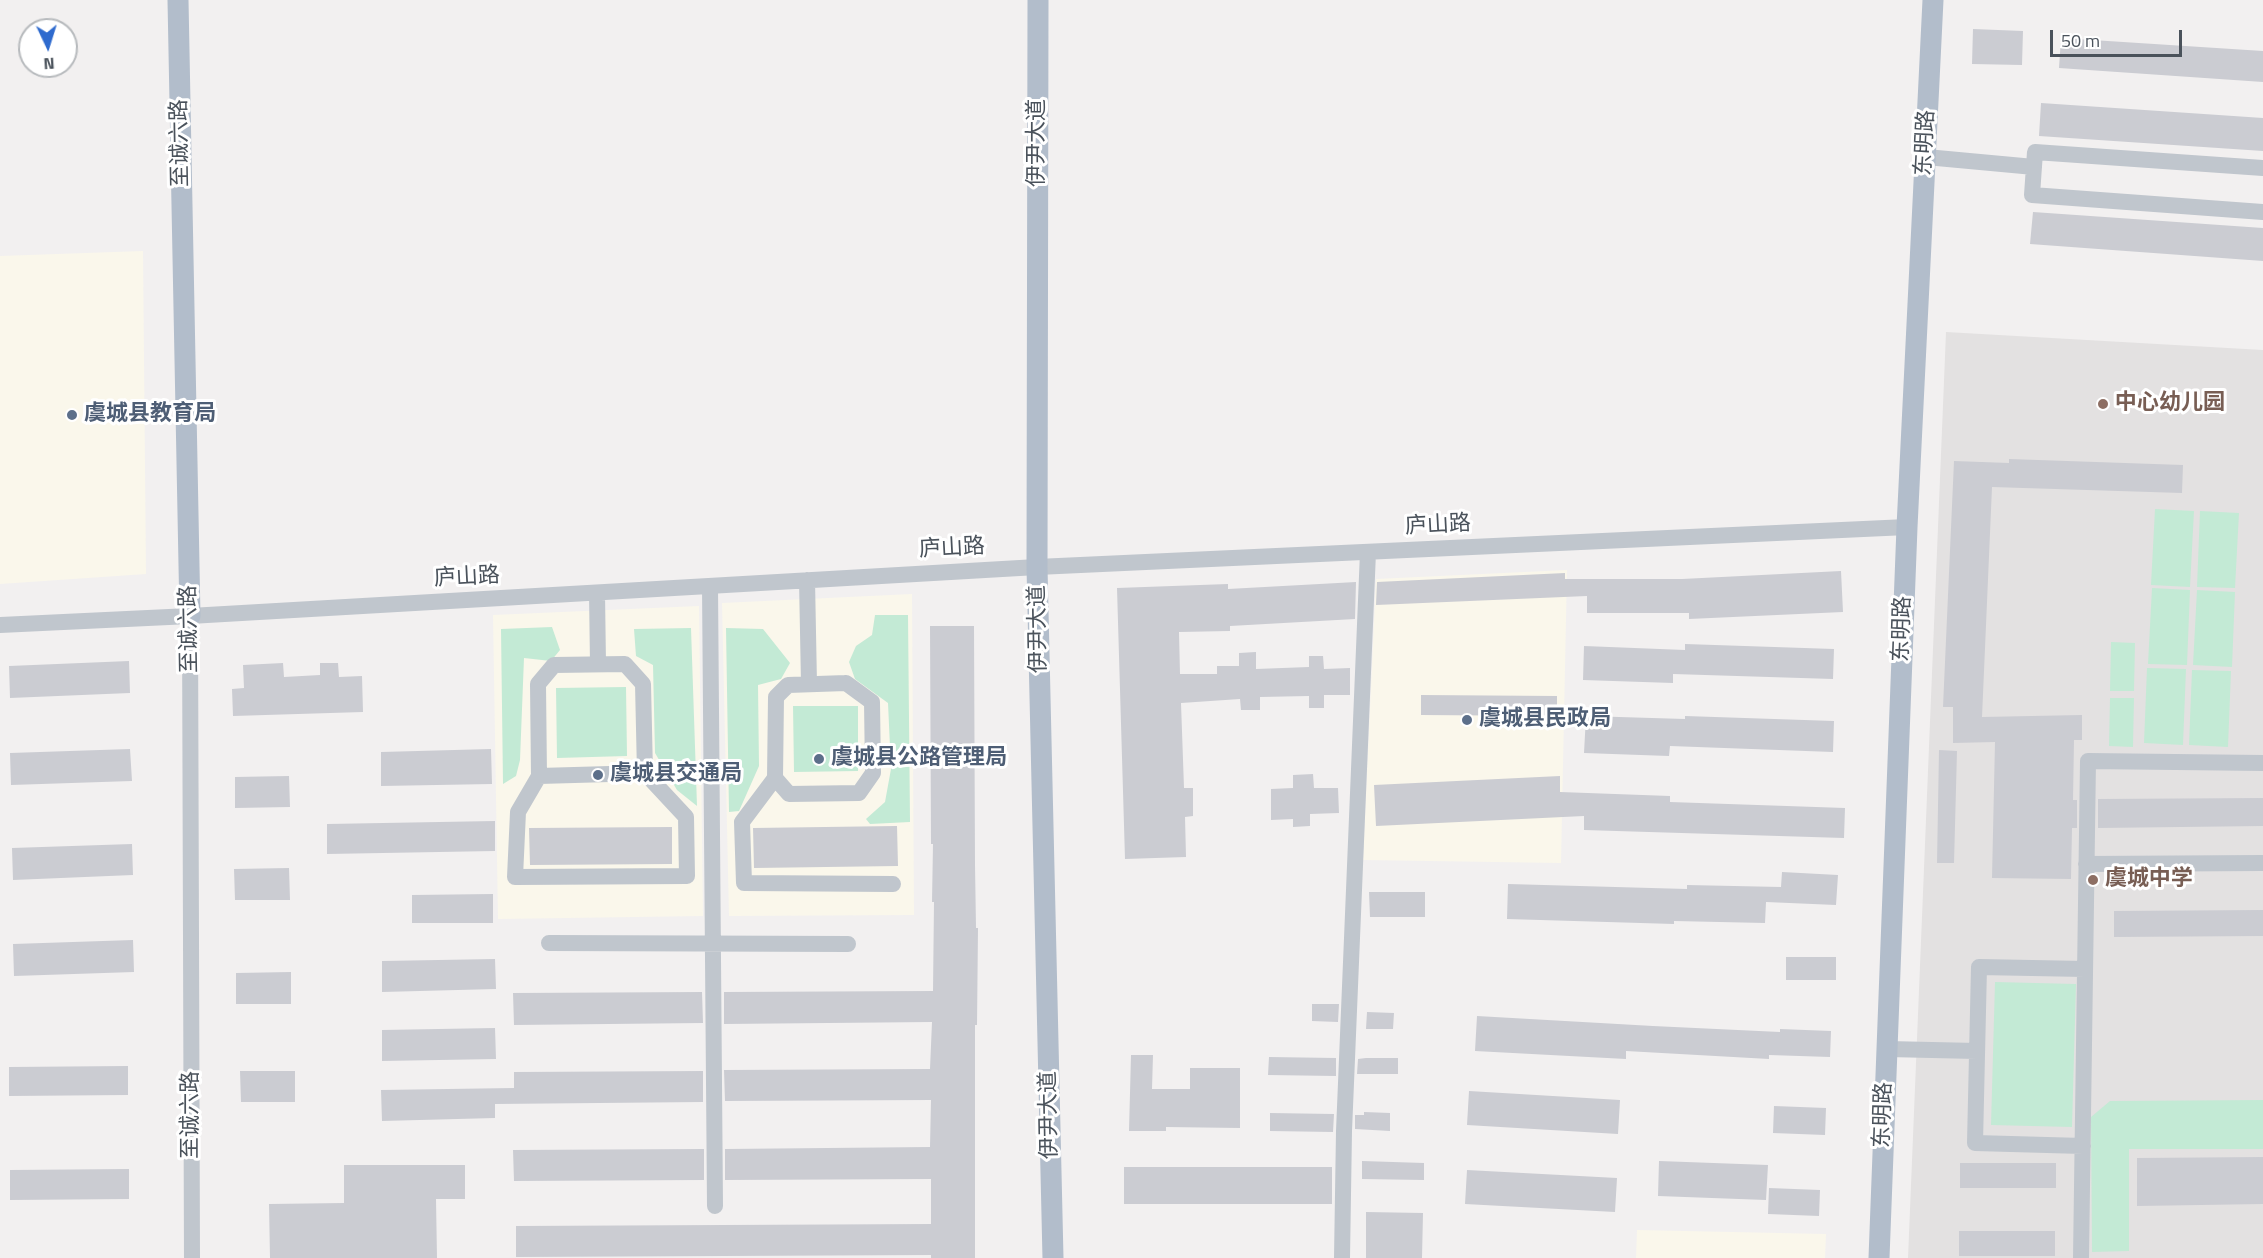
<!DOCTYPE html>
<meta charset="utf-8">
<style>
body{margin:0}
#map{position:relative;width:2263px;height:1258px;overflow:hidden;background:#f2f0f0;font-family:"Titillium Web",sans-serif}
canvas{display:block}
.north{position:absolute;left:18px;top:18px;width:60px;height:60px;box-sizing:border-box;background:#fff;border:2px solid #b7babd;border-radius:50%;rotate:176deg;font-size:16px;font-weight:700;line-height:24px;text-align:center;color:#4a525b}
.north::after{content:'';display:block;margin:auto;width:21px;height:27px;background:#2e6ace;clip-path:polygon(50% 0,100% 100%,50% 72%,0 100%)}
.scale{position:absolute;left:2050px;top:30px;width:132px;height:27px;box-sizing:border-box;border:3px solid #4a525b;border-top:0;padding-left:8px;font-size:18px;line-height:21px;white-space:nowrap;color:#4a525b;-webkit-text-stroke:4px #fff;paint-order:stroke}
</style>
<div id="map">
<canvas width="2263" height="1258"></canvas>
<div class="north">N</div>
<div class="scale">50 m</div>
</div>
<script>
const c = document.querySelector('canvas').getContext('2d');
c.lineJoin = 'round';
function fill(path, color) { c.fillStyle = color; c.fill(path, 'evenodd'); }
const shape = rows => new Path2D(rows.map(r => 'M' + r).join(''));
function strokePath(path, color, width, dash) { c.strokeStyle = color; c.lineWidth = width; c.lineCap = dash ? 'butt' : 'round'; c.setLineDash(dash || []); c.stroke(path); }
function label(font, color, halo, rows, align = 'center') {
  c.font = font + ' "Titillium Web","Noto Sans SC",sans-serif'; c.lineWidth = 6; c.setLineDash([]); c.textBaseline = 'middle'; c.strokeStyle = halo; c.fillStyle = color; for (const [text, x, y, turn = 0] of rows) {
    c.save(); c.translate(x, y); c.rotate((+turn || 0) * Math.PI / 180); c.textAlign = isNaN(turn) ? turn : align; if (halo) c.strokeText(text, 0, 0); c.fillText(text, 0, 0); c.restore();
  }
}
fill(shape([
 [143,251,146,574,0,584,0,256],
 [1567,570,1561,863,1363,860,1376,579],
 [912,594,914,915,729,916,722,603],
 [699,606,703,916,498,919,493,615],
 [1637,1230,1826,1234,1825,1258,1636,1258]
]), '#faf7eb');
fill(shape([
 [1946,332,2263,350,2263,1258,1908,1258]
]), '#e3e1e1');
fill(shape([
 [2155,509,2194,511,2190,587,2151,585],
 [2200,511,2239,513,2235,588,2197,587],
 [2152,588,2190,590,2187,665,2148,664],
 [2197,590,2235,592,2232,667,2193,665],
 [875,615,908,615,910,822,870,824,866,819,885,802,891,769,888,703,855,679,849,662,856,646,872,635],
 [552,627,560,650,551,661,524,658,520,760,516,776,503,784,501,629],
 [691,628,697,806,677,790,655,753,653,665,636,656,634,629],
 [726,628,763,629,790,663,781,679,758,685,759,766,739,811,729,812],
 [2111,642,2135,643,2134,691,2110,691],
 [2147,668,2186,669,2183,745,2144,743],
 [2192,670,2231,671,2228,747,2189,745],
 [626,687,627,756,557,758,556,688],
 [2110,698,2134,698,2133,747,2109,746],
 [793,706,858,706,858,771,794,772],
 [1995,982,2076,984,2072,1127,1991,1125],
 [2263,1100,2263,1149,2129,1149,2129,1251,2092,1252,2091,1117,2110,1101]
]), '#c3ead5');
fill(shape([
 [1973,29,2023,31,2022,65,1972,64],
 [2061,38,2263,51,2263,82,2059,68],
 [2041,103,2263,118,2263,151,2039,136],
 [2033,212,2263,228,2263,261,2030,244],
 [2009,459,2183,465,2182,493,1992,487,1982,717,2082,715,2082,740,2074,740,2073,800,2077,800,2077,828,2072,828,2071,879,1992,878,1995,742,1953,743,1953,707,1943,707,1954,461,2009,463],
 [1841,571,1843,612,1689,619,1689,613,1587,613,1587,596,1376,605,1377,582,1565,573,1565,579,1682,579],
 [1356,582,1355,619,1230,626,1230,631,1179,632,1180,674,1217,674,1217,666,1239,666,1239,653,1256,652,1256,669,1309,667,1309,656,1323,656,1324,669,1350,668,1350,695,1324,695,1324,708,1309,708,1309,696,1260,697,1260,710,1241,710,1240,699,1181,703,1184,788,1193,788,1193,816,1185,817,1186,857,1125,859,1117,588,1228,584,1228,589],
 [930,626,974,626,975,865,976,928,978,928,977,1025,975,1025,975,1258,931,1258,931,1255,516,1257,516,1226,931,1224,931,1179,725,1180,725,1149,930,1147,931,1100,725,1101,724,1070,930,1069,932,1022,724,1024,724,992,933,991,934,902,932,902,933,844,931,844],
 [1685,644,1834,649,1833,679,1673,674,1673,683,1583,680,1584,646,1685,650],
 [129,661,130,693,10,698,9,666],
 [283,663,284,677,320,675,320,663,338,663,339,677,362,676,363,712,233,716,232,689,244,688,243,665],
 [1421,695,1557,696,1557,716,1421,715],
 [1586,716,1685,719,1685,716,1834,721,1833,752,1670,746,1669,756,1584,753],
 [130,749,132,781,11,785,10,753],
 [491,749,492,784,381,786,381,752],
 [1939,750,1957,751,1954,863,1937,863],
 [1313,774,1314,788,1338,788,1339,813,1310,814,1310,826,1293,827,1293,819,1271,820,1271,789,1293,788,1293,775],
 [289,776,290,807,235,808,235,777],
 [1560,776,1560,792,1670,796,1670,802,1845,808,1844,838,1584,830,1584,816,1376,826,1374,785],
 [2263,798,2263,826,2098,828,2098,799],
 [495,821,495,851,327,854,327,824],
 [897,826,898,866,754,868,753,828],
 [672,827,672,864,530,865,529,828],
 [132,844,133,875,13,880,12,848],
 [289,868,290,900,235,900,234,869],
 [1782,872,1838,875,1836,905,1766,902,1765,923,1674,921,1674,924,1507,919,1508,884,1687,889,1687,885,1781,887],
 [1369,892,1425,892,1425,917,1370,917],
 [493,894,493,923,412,923,412,895],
 [2263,910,2263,936,2114,937,2114,911],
 [133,940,134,972,14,976,13,944],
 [1786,957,1836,957,1836,980,1786,980],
 [495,959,496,989,382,992,382,961],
 [291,972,291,1004,236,1004,236,973],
 [702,992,703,1023,514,1025,513,993],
 [1312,1004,1339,1004,1338,1022,1312,1021],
 [1367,1012,1394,1013,1393,1029,1366,1029],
 [1477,1016,1653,1026,1780,1032,1780,1029,1831,1031,1830,1057,1769,1055,1769,1059,1626,1051,1626,1059,1475,1051],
 [495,1028,496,1059,382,1061,382,1030],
 [1131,1055,1153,1055,1152,1089,1190,1089,1190,1068,1240,1068,1240,1128,1166,1127,1166,1131,1129,1131],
 [1269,1057,1336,1058,1336,1076,1268,1075],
 [1366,1058,1398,1058,1398,1074,1357,1074,1358,1059],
 [128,1066,128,1095,9,1096,9,1067],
 [240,1071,295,1071,295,1102,241,1102],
 [703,1071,703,1102,495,1104,495,1118,382,1121,381,1090,514,1088,514,1072],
 [1469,1091,1620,1100,1618,1134,1467,1125],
 [1774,1106,1826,1108,1825,1135,1773,1133],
 [1364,1112,1390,1113,1390,1131,1355,1129,1355,1115,1364,1115],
 [1270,1113,1334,1114,1333,1132,1270,1131],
 [702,1149,704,1149,704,1180,514,1181,513,1150],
 [2263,1157,2263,1204,2137,1206,2137,1158],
 [1362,1161,1424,1163,1424,1180,1362,1179],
 [1659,1161,1768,1165,1766,1200,1658,1196],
 [1960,1163,2056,1163,2056,1188,1960,1188],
 [344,1165,465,1165,465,1199,436,1199,437,1258,270,1258,269,1204,344,1203],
 [1124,1167,1332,1167,1332,1204,1124,1204],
 [129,1169,129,1199,10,1200,10,1170],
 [1467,1170,1617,1178,1615,1212,1465,1204],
 [1769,1188,1820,1190,1819,1216,1768,1214],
 [1366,1212,1423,1213,1422,1258,1366,1258],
 [1959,1231,2055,1231,2055,1256,1959,1256]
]), '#cbccd2');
strokePath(shape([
 [1926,157,2034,167],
 [2263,168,2035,152,2032,195,2263,212],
 [807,580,809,684],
 [710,586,715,1206],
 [597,593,598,664],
 [190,616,192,1258],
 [0,625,190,616,1037,567,1907,527],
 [846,683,872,702,873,773,859,793,789,794,775,778,776,697,788,685,846,683],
 [645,773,686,817,687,876,515,877,518,812,539,776,645,773],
 [539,776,538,684,554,665,625,664,643,684,645,773],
 [775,778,742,822,744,883,893,884],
 [2086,864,2263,863],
 [549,943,848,944],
 [1887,1049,1977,1051],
 [2083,1146,1975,1143,1979,967,2085,969],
 [1342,1258,1344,1131,1368,552],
 [2081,1258,2088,761,2263,763]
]), '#c0c6cd', 16);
strokePath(shape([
 [178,0,190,616],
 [1038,0,1037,567,1053,1258],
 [1879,1258,1907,527,1933,0]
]), '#b2bdcb', 21);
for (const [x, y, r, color] of [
 [2103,404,6,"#8d6e63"],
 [72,415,6,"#5c6f8a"],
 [1467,720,6,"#5c6f8a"],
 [819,759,6,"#5c6f8a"],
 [598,775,6,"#5c6f8a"],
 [2093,880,6,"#8d6e63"]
]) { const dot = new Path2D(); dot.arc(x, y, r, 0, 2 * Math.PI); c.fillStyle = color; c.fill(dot); strokePath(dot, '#fff', 2); }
label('22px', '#4a525b', '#fff', [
 ["至诚六路",181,143,-91],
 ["伊尹大道",1038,143,-90],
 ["东明路",1926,143,-87],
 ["庐山路",1438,526,-3],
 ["庐山路",952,549,-3],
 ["庐山路",467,578,-3],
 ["至诚六路",190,629,-91],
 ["伊尹大道",1039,629,-91],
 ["东明路",1903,629,-88],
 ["至诚六路",192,1115,-90],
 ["伊尹大道",1050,1115,-91],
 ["东明路",1884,1115,-88]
]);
label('bold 22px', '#785e54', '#fff', [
 ["中心幼儿园",2115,404],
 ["虞城中学",2105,880]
], 'left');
label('bold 22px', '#4e5e75', '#fff', [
 ["虞城县教育局",84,415],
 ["虞城县民政局",1479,720],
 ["虞城县公路管理局",831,759],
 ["虞城县交通局",610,775]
], 'left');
</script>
